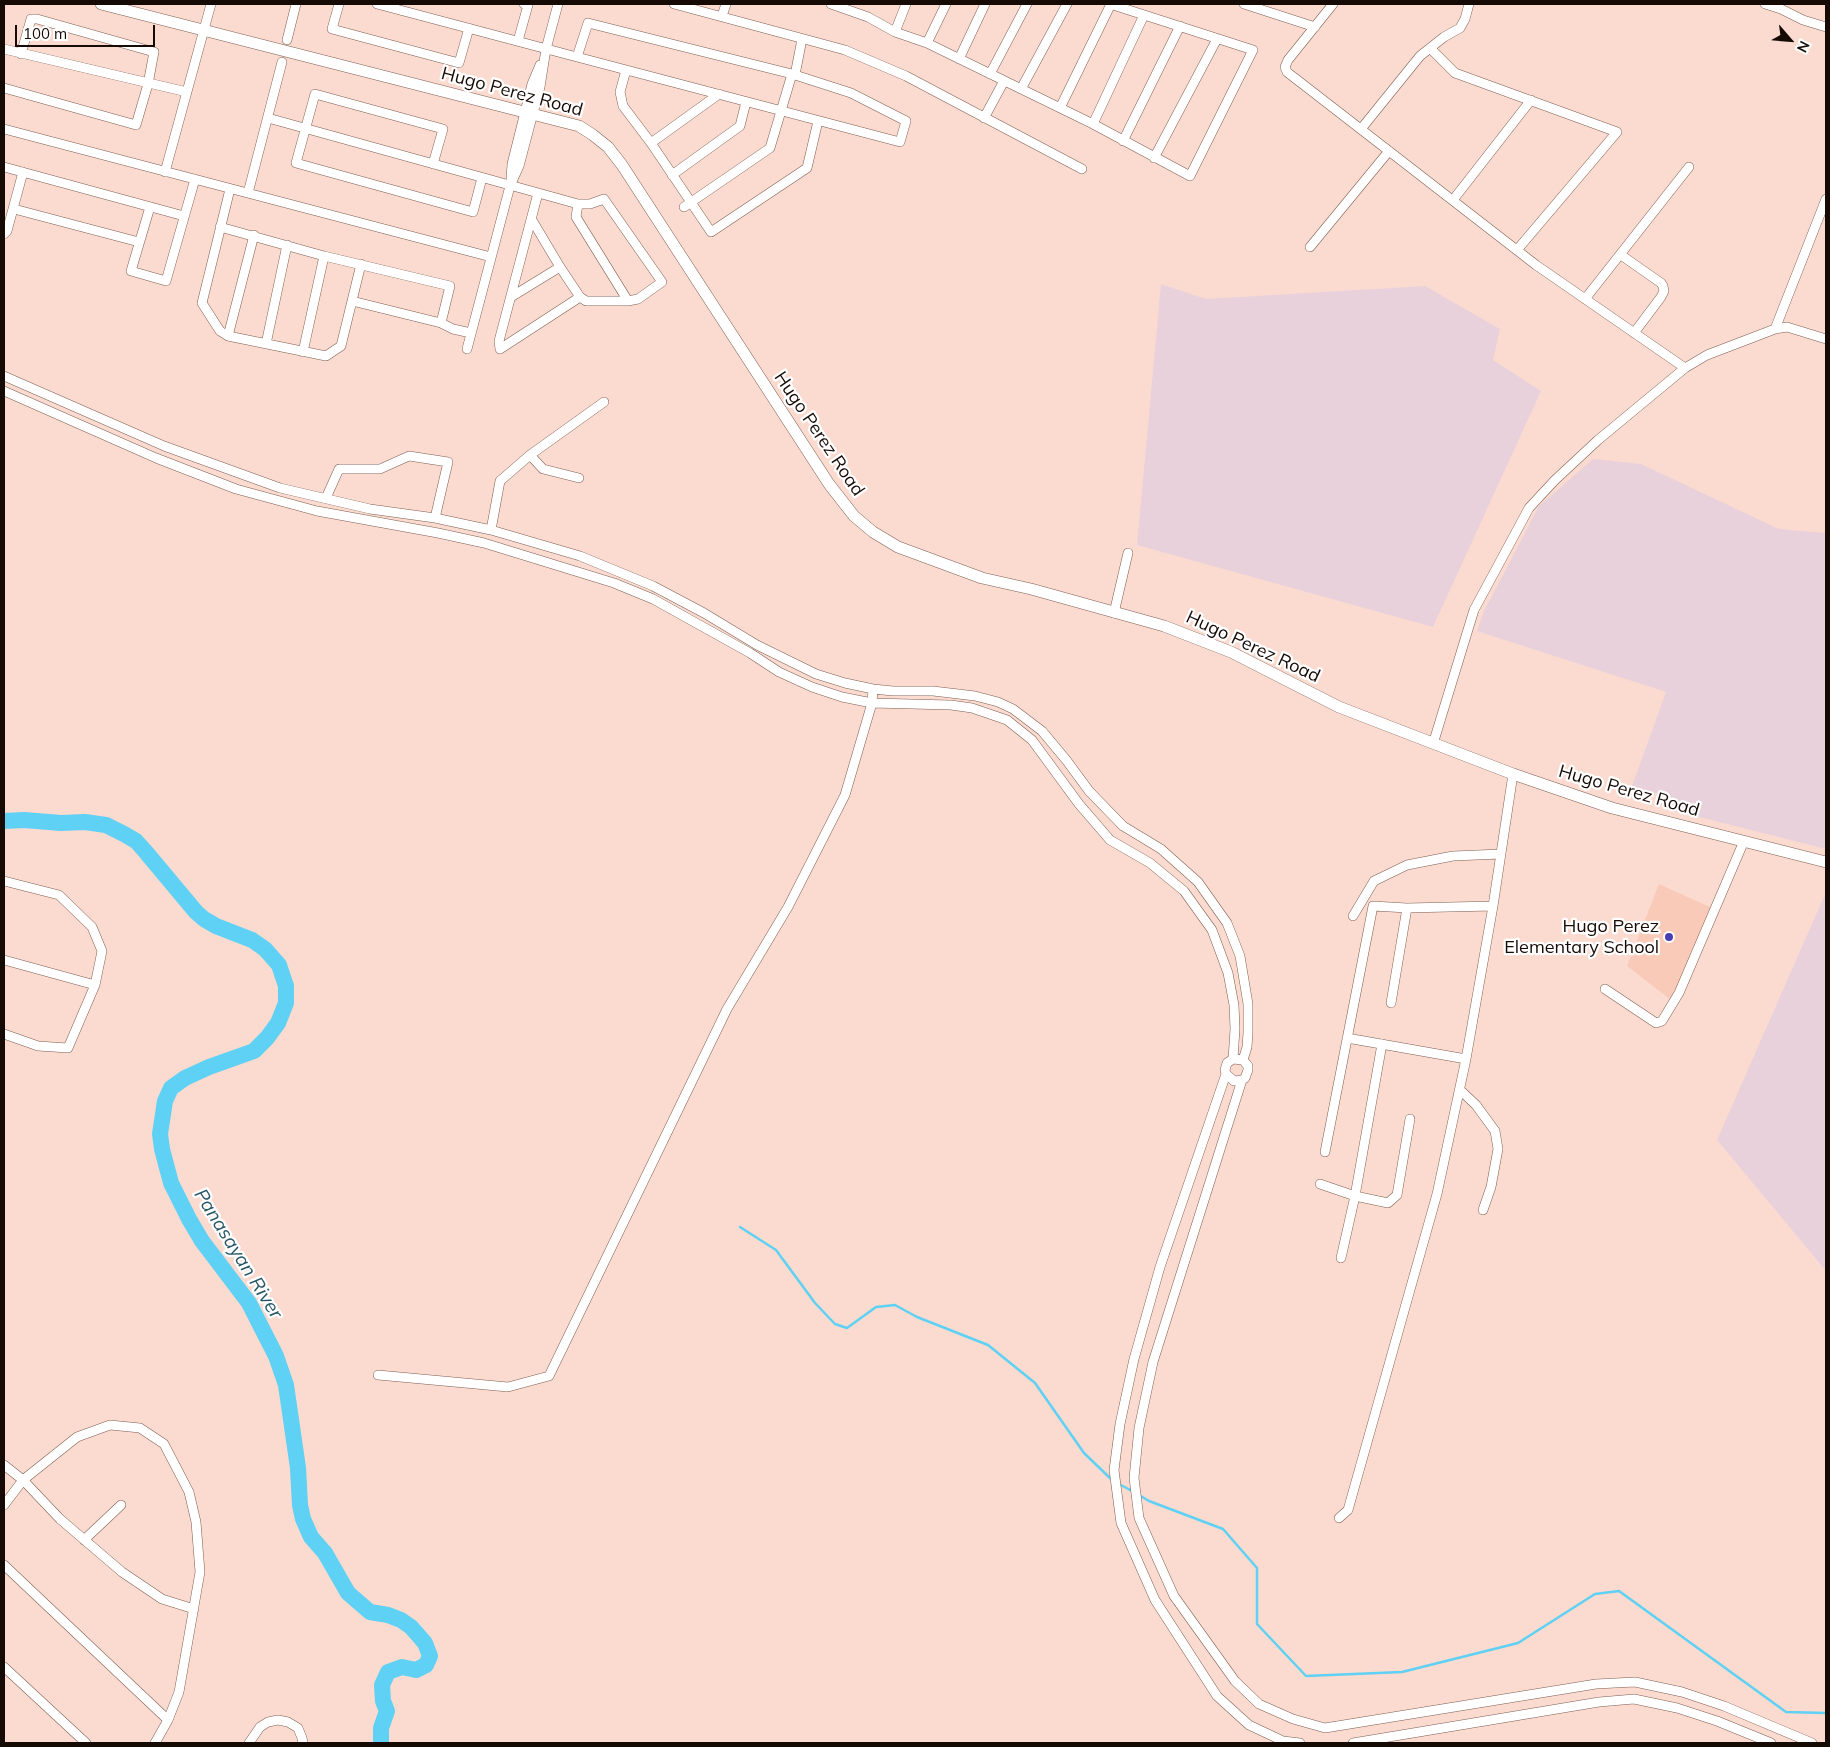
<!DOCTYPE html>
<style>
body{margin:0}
#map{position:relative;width:1830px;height:1747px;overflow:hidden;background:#fbdbcf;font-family:Mulish,sans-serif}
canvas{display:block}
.frame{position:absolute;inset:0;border:5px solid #160a05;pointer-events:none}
.north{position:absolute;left:1765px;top:15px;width:50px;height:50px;-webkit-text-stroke:4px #fff;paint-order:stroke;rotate:117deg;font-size:14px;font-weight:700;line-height:20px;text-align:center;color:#160a05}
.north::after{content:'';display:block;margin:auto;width:18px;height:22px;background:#160a05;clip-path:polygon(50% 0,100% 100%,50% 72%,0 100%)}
.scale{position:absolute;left:15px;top:25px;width:140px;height:22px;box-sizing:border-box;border:2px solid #160a05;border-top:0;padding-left:6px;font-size:15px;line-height:18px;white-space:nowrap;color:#160a05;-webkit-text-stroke:4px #fff;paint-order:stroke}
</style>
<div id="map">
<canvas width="1830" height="1747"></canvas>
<div class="frame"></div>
<div class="north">N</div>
<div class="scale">100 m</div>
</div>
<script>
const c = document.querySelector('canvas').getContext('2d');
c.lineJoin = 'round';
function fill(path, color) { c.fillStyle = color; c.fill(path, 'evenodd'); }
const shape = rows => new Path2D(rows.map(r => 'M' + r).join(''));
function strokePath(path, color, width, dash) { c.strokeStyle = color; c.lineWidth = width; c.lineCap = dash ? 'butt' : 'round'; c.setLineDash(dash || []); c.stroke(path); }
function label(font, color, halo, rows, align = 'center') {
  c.font = font + ' Mulish,sans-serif'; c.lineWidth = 4.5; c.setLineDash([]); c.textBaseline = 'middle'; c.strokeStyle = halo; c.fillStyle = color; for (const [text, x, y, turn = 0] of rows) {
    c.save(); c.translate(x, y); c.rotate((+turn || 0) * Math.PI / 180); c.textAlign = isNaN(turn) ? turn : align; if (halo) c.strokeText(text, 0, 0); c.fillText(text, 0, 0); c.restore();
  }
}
fill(shape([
 [1659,884,1712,908,1671,1000,1627,966]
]), '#f9cab8');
fill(shape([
 [1161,284,1206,299,1425,286,1500,329,1493,360,1541,391,1433,627,1137,545],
 [1593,459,1641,464,1779,529,1826,533,1826,849,1672,810,1670,803,1660,799,1661,795,1632,786,1666,692,1477,631,1484,611,1539,506],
 [1826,892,1826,1271,1717,1140]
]), '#e9d1dc');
strokePath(shape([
 [740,1227,776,1250,815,1303,835,1324,847,1328,876,1307,895,1305,917,1317,988,1345,1035,1383,1084,1453,1112,1480],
 [1119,1484,1134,1492],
 [1139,1495,1149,1501,1223,1529,1257,1568,1257,1624,1306,1676,1402,1672,1518,1643,1595,1594,1619,1591,1786,1712,1826,1713]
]), '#5ed1f4', 2.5);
strokePath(shape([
 [4,821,24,820,61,823,85,822,106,825,124,834,136,841,145,851,196,912,204,919,216,926,252,940,265,949,279,965,286,986,286,1003,278,1023,267,1038,254,1051,209,1067,185,1078,171,1088,165,1101,160,1134,162,1149,171,1183,189,1219,202,1241,249,1303,276,1356,286,1385,298,1468,300,1505,303,1519,311,1537,325,1553,348,1593,370,1612,388,1615,401,1620,411,1627,425,1643,430,1656,426,1665,416,1670,402,1667,388,1672,382,1685,383,1701,387,1711,381,1728,381,1743]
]), '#5ed1f4', 16);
const street = shape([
 [339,4,332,29,459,63,469,28],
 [377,4,577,57,900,142,906,121,851,93,792,74,588,23,577,57],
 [674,4,845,50,906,76,1082,169],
 [831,4,868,17,895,32,927,43,1093,124,1190,176,1253,50,1110,4],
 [1244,4,1315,27],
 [1333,4,1288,60,1285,67,1287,72,1536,265,1685,368],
 [1765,4,1781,9,1803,20,1826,27],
 [722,16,726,4],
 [895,32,906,4],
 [287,40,296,4],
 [518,41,528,5,524,4],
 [927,43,946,4],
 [1430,48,1455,73,1617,132,1517,250],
 [4,49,187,92],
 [959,59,985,4],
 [626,70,620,92,623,106,651,143,711,232,807,168,818,121],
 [990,74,1027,4],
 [795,75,802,39],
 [4,88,136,125,148,84,154,52,37,19,31,19,21,54],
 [1021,89,1067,4],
 [1060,108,1111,4],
 [268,118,578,204,590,204,604,199,662,282,638,299,628,301,586,301,580,297,560,267,532,220],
 [984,118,1004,81],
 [1093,124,1144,15],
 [4,129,491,257],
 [1361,129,1420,56,1444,37,1460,28,1465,19,1469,4],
 [1123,141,1180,26],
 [651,143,719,94],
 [1154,158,1217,39],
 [433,164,443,129,315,94,296,163,473,212,482,178],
 [4,167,184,216],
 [165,172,211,4],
 [672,175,740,126,746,102],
 [511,178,512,164,532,84,540,65],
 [230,189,202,303,220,331,228,336,326,356,341,346,361,264],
 [248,193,282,62],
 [1453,200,1531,100],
 [578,204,576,217,628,301],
 [150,207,131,271,166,281,195,179],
 [684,207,770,148,792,74],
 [14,209,139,242],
 [220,227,324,256,450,286,441,323],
 [4,234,7,231,23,172],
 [1310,247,1389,151],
 [1621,255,1661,283,1663,286,1664,291,1661,297,1634,333],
 [511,297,560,267],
 [1585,299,1689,167],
 [352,301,441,323,453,329,471,333],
 [1775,329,1826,199],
 [228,336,254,235],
 [266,344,287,245],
 [467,349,510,186,519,166,540,87,546,49,558,4],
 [500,349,499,341,538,193],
 [500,349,580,297],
 [303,352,324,256],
 [4,376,164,446,280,488,370,509,435,518,491,530,580,556,653,586,704,613,757,645,816,674,845,683,873,689,893,691,933,691,975,696,998,702,1013,709,1042,731,1067,761,1089,791,1123,826,1161,849,1198,882,1227,923,1240,956,1248,1004,1248,1033,1247,1047,1243,1060],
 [4,391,156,458,236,489,317,511,438,533,484,543,614,583,653,599,750,653,779,672,812,687,842,697,872,703,951,705,972,708,1007,720,1032,740,1079,804,1110,840,1150,863,1184,891,1212,930,1228,973,1234,1005,1235,1029,1233,1059],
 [530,455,543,469,579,478],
 [326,498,339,469,380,469,409,456,448,462,435,518],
 [491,530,500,481,530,455,604,402],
 [1114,613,1128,553],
 [1433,744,1474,610,1529,508,1555,480,1598,440,1685,368,1707,355,1775,329,1787,327,1826,339],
 [4,881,59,895,92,927,102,951,95,985,68,1048,38,1046,4,1034],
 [1353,916,1374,881,1407,865,1453,856,1501,854],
 [4,960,95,985],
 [1605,989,1656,1023,1662,1021,1679,993,1744,841],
 [1391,1003,1407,908],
 [1347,1038,1466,1059],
 [1226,1074,1160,1267,1134,1359,1120,1424,1114,1470,1121,1523,1155,1600,1217,1696,1249,1725,1283,1741,1300,1743],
 [1242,1080,1234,1081,1226,1074,1225,1070,1227,1063,1233,1059,1243,1060,1248,1066,1248,1070,1245,1078,1242,1080,1153,1362,1139,1428,1134,1478,1139,1518,1174,1596,1235,1681,1259,1704,1293,1719,1325,1728,1596,1684,1635,1682,1682,1692,1724,1706,1812,1743],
 [1460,1090,1476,1105,1495,1131,1498,1149,1491,1187,1483,1210],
 [1325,1152,1373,906,1407,908,1493,906],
 [1320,1184,1355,1196,1388,1203,1397,1195,1410,1119],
 [1341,1258,1355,1196,1382,1044],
 [378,1375,508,1387,549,1376,727,1009,788,907,845,795,872,703,873,689],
 [4,1465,23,1480,60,1519,122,1572,162,1599,194,1609],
 [4,1505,23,1480,77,1437,110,1425,140,1428,164,1444,189,1492,196,1522,200,1572,179,1692,168,1720,155,1743],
 [1339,1518,1348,1510,1437,1194,1466,1059,1493,906,1513,774],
 [84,1540,121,1505],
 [4,1565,168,1720],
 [4,1667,86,1743],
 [249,1743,260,1727,268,1722,278,1720,288,1722,298,1728,302,1738,303,1743],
 [1353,1743,1599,1702,1634,1699,1677,1708,1717,1721,1771,1743]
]);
const secondary = shape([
 [101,4,579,126,593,135,608,147,622,165,829,484,854,516,873,532,898,547,982,578,1031,589,1164,626,1231,652,1339,707,1513,774,1612,808,1826,862]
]);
strokePath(street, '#7f5e51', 10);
strokePath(secondary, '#7f5e51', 12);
strokePath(street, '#fff', 9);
strokePath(secondary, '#fff', 11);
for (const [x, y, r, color] of [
 [1669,937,5,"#483fb6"]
]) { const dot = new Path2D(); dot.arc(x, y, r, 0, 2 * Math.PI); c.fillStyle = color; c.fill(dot); strokePath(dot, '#fff', 2); }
label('18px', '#160a05', '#fff', [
 ["Hugo Perez Road",512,92,15],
 ["Hugo Perez Road",819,434,56],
 ["Hugo Perez Road",1253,647,25],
 ["Hugo Perez Road",1629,791,16]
]);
label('18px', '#160a05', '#fff', [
 ["Hugo Perez",1659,927],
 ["Elementary School",1659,948]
], 'right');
label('italic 19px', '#255665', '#fff', [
 ["Panasayan River",238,1254,58]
]);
</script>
